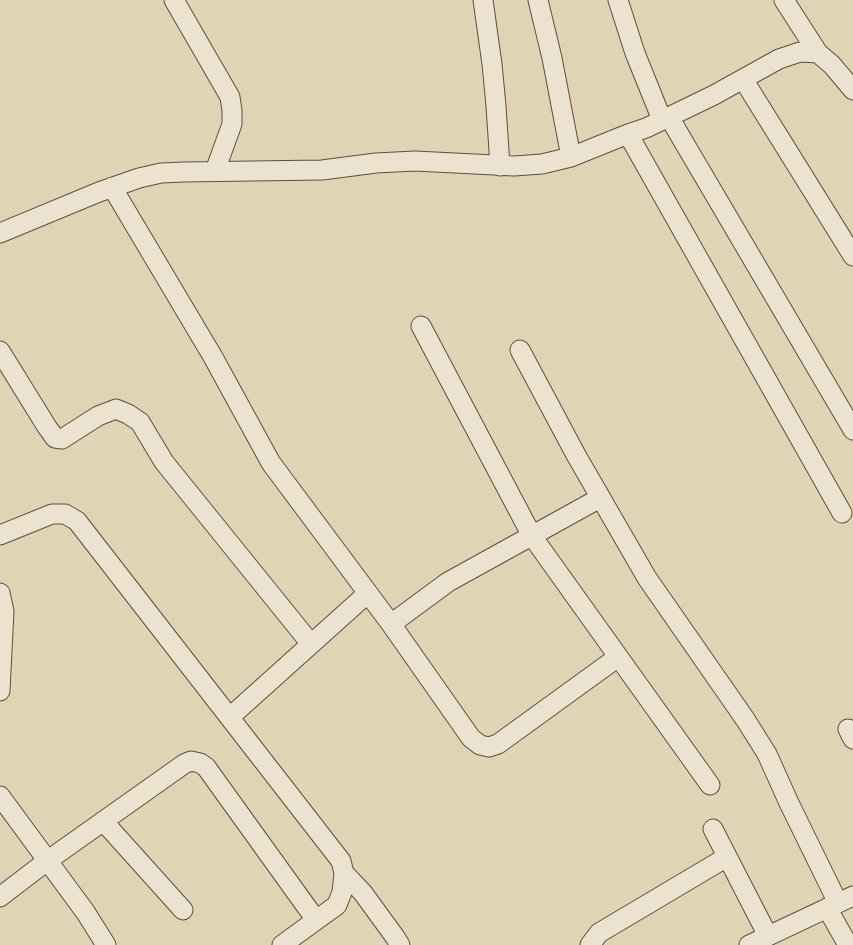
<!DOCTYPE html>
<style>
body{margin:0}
canvas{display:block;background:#e0d4b5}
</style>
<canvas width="853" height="945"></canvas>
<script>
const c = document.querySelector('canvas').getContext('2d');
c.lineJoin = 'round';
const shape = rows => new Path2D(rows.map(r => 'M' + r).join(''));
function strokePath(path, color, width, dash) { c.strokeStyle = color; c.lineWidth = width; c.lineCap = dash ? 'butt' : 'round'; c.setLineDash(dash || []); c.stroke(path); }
const minor = shape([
 [174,0,230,97,232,111,232,124,215,171],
 [483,0,492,64,496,106,500,166],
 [538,0,552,58,571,157],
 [618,0,635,53,662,120],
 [784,0,818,53],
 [743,79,853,256],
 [669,117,853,430],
 [628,134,842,513],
 [112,187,213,357,271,463,391,624,471,738,480,745,489,747,498,744,618,657],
 [0,233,99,192,139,178,161,173,183,172,322,170,376,163,415,161,514,166,542,164,571,157,628,134,646,128,714,95,779,59,800,52,818,53,832,65,853,90],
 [421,326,532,536,710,785],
 [520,350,576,455,647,578,745,719,767,754,789,803,838,903],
 [0,351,47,427,55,438,62,439,98,416,116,409,128,414,140,422,164,462,311,644],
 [0,535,52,514,65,514,77,521,341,861,344,873,342,892,337,905,282,945],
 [0,593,4,611,0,691],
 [391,624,448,582,600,498],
 [230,717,368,593],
 [848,729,853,739],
 [0,796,86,913,106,945],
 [103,821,183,910],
 [713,829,768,936],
 [344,873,363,893,395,937,400,945],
 [0,897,47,861,184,764,191,761,200,763,206,767,316,920],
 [827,908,848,945],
 [590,945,599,933,727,857],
 [749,945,853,896]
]);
strokePath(minor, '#604d3c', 21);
strokePath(minor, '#ebe3cf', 19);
</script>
